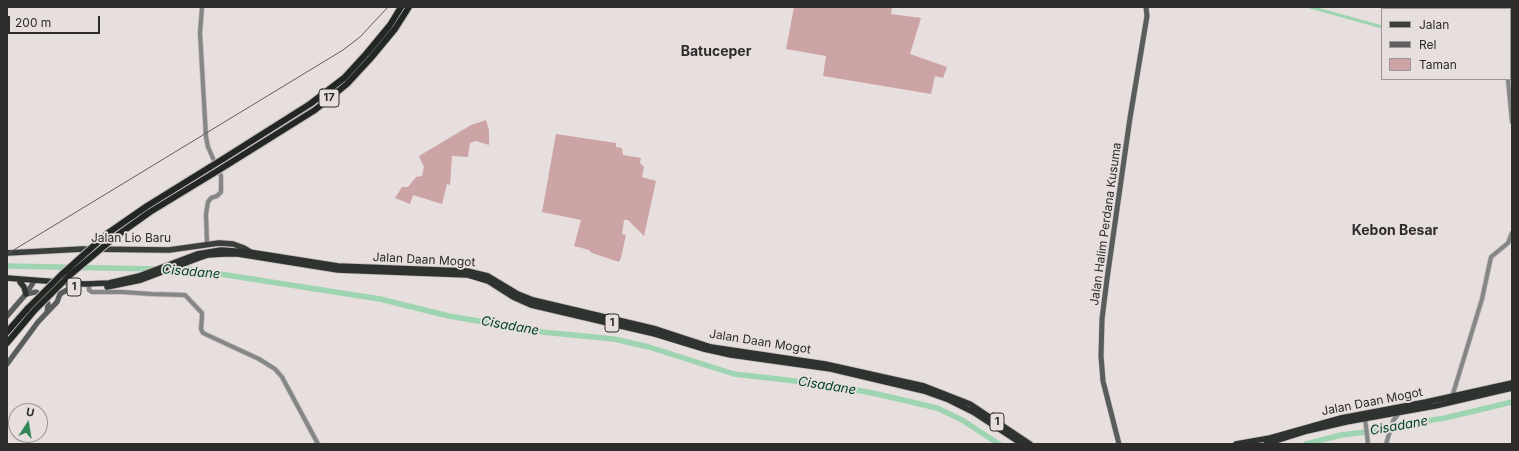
<!DOCTYPE html>
<style>
body{margin:0}
#map{position:relative;width:1519px;height:451px;overflow:hidden;background:#e7dede;font-family:Inter,sans-serif}
canvas{display:block}
.frame{position:absolute;inset:0;border:8px solid #2e2b2b;pointer-events:none}
.legend{position:absolute;left:1381px;top:8px;width:130px;height:72px;box-sizing:border-box;background:#e7dede;border:1px solid #9d9696;margin:0;padding:5px 7px;list-style:none;font-size:12px;color:#2e2b2b}
.legend li{display:flex;align-items:center;gap:8px;height:20px}
.legend b{width:20px;border:1px solid #9d9696}
.north{position:absolute;left:8px;top:403px;width:40px;height:40px;box-sizing:border-box;background:#e7dede;border:1px solid #9d9696;border-radius:50%;rotate:12deg;font-size:11px;font-weight:700;line-height:16px;text-align:center;color:#2e2b2b}
.north::after{content:'';display:block;margin:auto;width:14px;height:18px;background:#328658;clip-path:polygon(50% 0,100% 100%,50% 72%,0 100%)}
.scale{position:absolute;left:8px;top:16px;width:92px;height:18px;box-sizing:border-box;border:2px solid #2e2b2b;border-top:0;padding-left:5px;font-size:12px;line-height:14px;white-space:nowrap;color:#2e2b2b;-webkit-text-stroke:3px #e7dede;paint-order:stroke}
</style>
<div id="map">
<canvas width="1519" height="451"></canvas>
<div class="frame"></div>
<ul class="legend">
<li><b style="height:5px;background:#3a3f3c"></b>Jalan</li>
<li><b style="height:5px;background:#625e5e"></b>Rel</li>
<li><b style="height:11px;background:#cda4a6"></b>Taman</li>
</ul>
<div class="north">U</div>
<div class="scale">200 m</div>
</div>
<script>
const c = document.querySelector('canvas').getContext('2d');
c.lineJoin = 'round';
function fill(path, color) { c.fillStyle = color; c.fill(path, 'evenodd'); }
const shape = rows => new Path2D(rows.map(r => 'M' + r).join(''));
function strokePath(path, color, width, dash) { c.strokeStyle = color; c.lineWidth = width; c.lineCap = dash ? 'butt' : 'round'; c.setLineDash(dash || []); c.stroke(path); }
function label(font, color, halo, rows, align = 'center') {
  c.font = font + ' Inter,sans-serif'; c.lineWidth = 3.5; c.setLineDash([]); c.textBaseline = 'middle'; c.strokeStyle = halo; c.fillStyle = color; for (const [text, x, y, turn = 0] of rows) {
    c.save(); c.translate(x, y); c.rotate((+turn || 0) * Math.PI / 180); c.textAlign = isNaN(turn) ? turn : align; if (halo) c.strokeText(text, 0, 0); c.fillText(text, 0, 0); c.restore();
  }
}
fill(shape([
 [794,7,892,7,891,14,921,18,910,54,947,67,943,78,935,76,931,94,823,76,826,56,786,49],
 [486,120,489,130,489,145,476,141,470,143,468,157,452,156,450,185,447,184,442,204,413,195,410,204,395,198,402,187,408,187,416,177,422,176,424,167,419,156,471,125],
 [556,134,616,143,616,147,622,148,623,155,641,158,640,163,644,167,642,177,656,181,644,236,628,220,624,220,622,234,626,235,621,258,619,262,592,253,589,250,574,246,581,220,542,212]
]), '#cda4a6');
strokePath(shape([
 [1310,7,1382,27],
 [1510,68,1512,69]
]), '#9ed4b1', 3);
strokePath(shape([
 [7,266,157,269],
 [171,269,188,269,380,299,449,316,542,332,614,339,649,347,734,374,830,385,877,394,937,408,962,420,999,444],
 [1306,444,1341,435,1376,431,1401,425,1445,418,1512,402]
]), '#9ed4b1', 5.5);
const tertiary = shape([
 [202,7,200,33,206,137,208,147,221,176,221,192,217,196,211,198,208,202,206,214,207,244],
 [1510,9,1510,7],
 [1510,63,1512,63],
 [1508,79,1512,122],
 [89,284,89,290,92,292,123,292,151,294,185,295,202,313,202,316,201,329,203,333,259,359,275,369,282,377,318,444],
 [1452,397,1482,299,1491,257,1508,243,1512,233],
 [1365,418,1368,444],
 [1386,444,1393,421,1399,413]
]);
const secondary = shape([
 [26,294,36,292,46,298,48,304,47,312],
 [7,316,26,294,33,283],
 [7,364,38,322,57,302,60,294,72,287],
 [1119,444,1103,381,1101,356,1102,319,1107,279,1130,118,1147,16,1146,7]
]);
const primary = shape([
 [7,253,83,249,169,250,219,243,233,244,244,248,249,251,249,254]
]);
const trunk = shape([
 [7,278,85,284,109,283,139,276,197,254,221,250,249,252,338,266,467,271,488,276,518,294,533,300,656,329,711,347,825,364,924,386,970,404,1030,444],
 [20,282,24,287,26,294],
 [107,287,141,280,199,258,208,255,224,254,238,254,338,270,468,275,488,281,513,297,531,305,655,334,704,349,731,355,831,369,924,391,949,400,973,412,1022,444],
 [1236,444,1270,438,1341,418,1426,402,1512,383],
 [1266,444,1307,431,1346,422,1435,406,1512,388]
]);
const motorway = shape([
 [223,159,310,104,344,78,366,54,390,25,401,7],
 [227,165,315,110,347,84,371,58,395,29,409,7],
 [108,233,147,206,210,167],
 [115,237,150,212,214,173],
 [7,332,28,308],
 [7,343,34,311]
]);
strokePath(tertiary, '#c2baba', 5.5);
strokePath(secondary, '#c2baba', 6);
strokePath(primary, '#c2baba', 7);
strokePath(trunk, '#c2baba', 7);
strokePath(motorway, '#c2baba', 8);
strokePath(tertiary, '#848785', 4);
strokePath(secondary, '#585c5a', 5);
strokePath(primary, '#3a3f3c', 5.5);
strokePath(trunk, '#2e3330', 5.5);
strokePath(motorway, '#222723', 6);
strokePath(shape([
 [7,254,343,50,360,37,388,7]
]), '#625e5e', 1);
const motorwayBridge = shape([
 [210,167,223,159],
 [214,173,227,165],
 [28,308,61,275,108,233],
 [34,311,70,275,115,237]
]);
strokePath(motorwayBridge, '#c2baba', 8, []);
strokePath(motorwayBridge, '#222723', 6);
for (const [x, y, w] of [
 [329,98,20],
 [74,287,14],
 [612,323,14],
 [997,422,14]
]) { const box = new Path2D(); box.roundRect(x - w / 2, y - 9, w, 18, 3); c.fillStyle = '#e7dede'; c.fill(box); strokePath(box, '#2e2b2b', 1); }
label('bold 11px', '#2e2b2b', null, [
 ["17",329,98],
 ["1",74,287],
 ["1",612,323],
 ["1",997,422]
]);
label('12px', '#2e2b2b', '#e7dede', [
 ["Jalan Halim Perdana Kusuma",1106,224,-82],
 ["Jalan Lio Baru",131,238],
 ["Jalan Daan Mogot",424,260,3],
 ["Jalan Daan Mogot",760,342,9],
 ["Jalan Daan Mogot",1372,402,-11]
]);
label('italic 13px', '#004525', '#e7dede', [
 ["Cisadane",191,272,5],
 ["Cisadane",510,326,10],
 ["Cisadane",827,386,9],
 ["Cisadane",1399,426,-10]
]);
label('bold 14px', '#2e2b2b', '#e7dede', [
 ["Batuceper",716,52],
 ["Kebon Besar",1395,231]
]);
</script>
